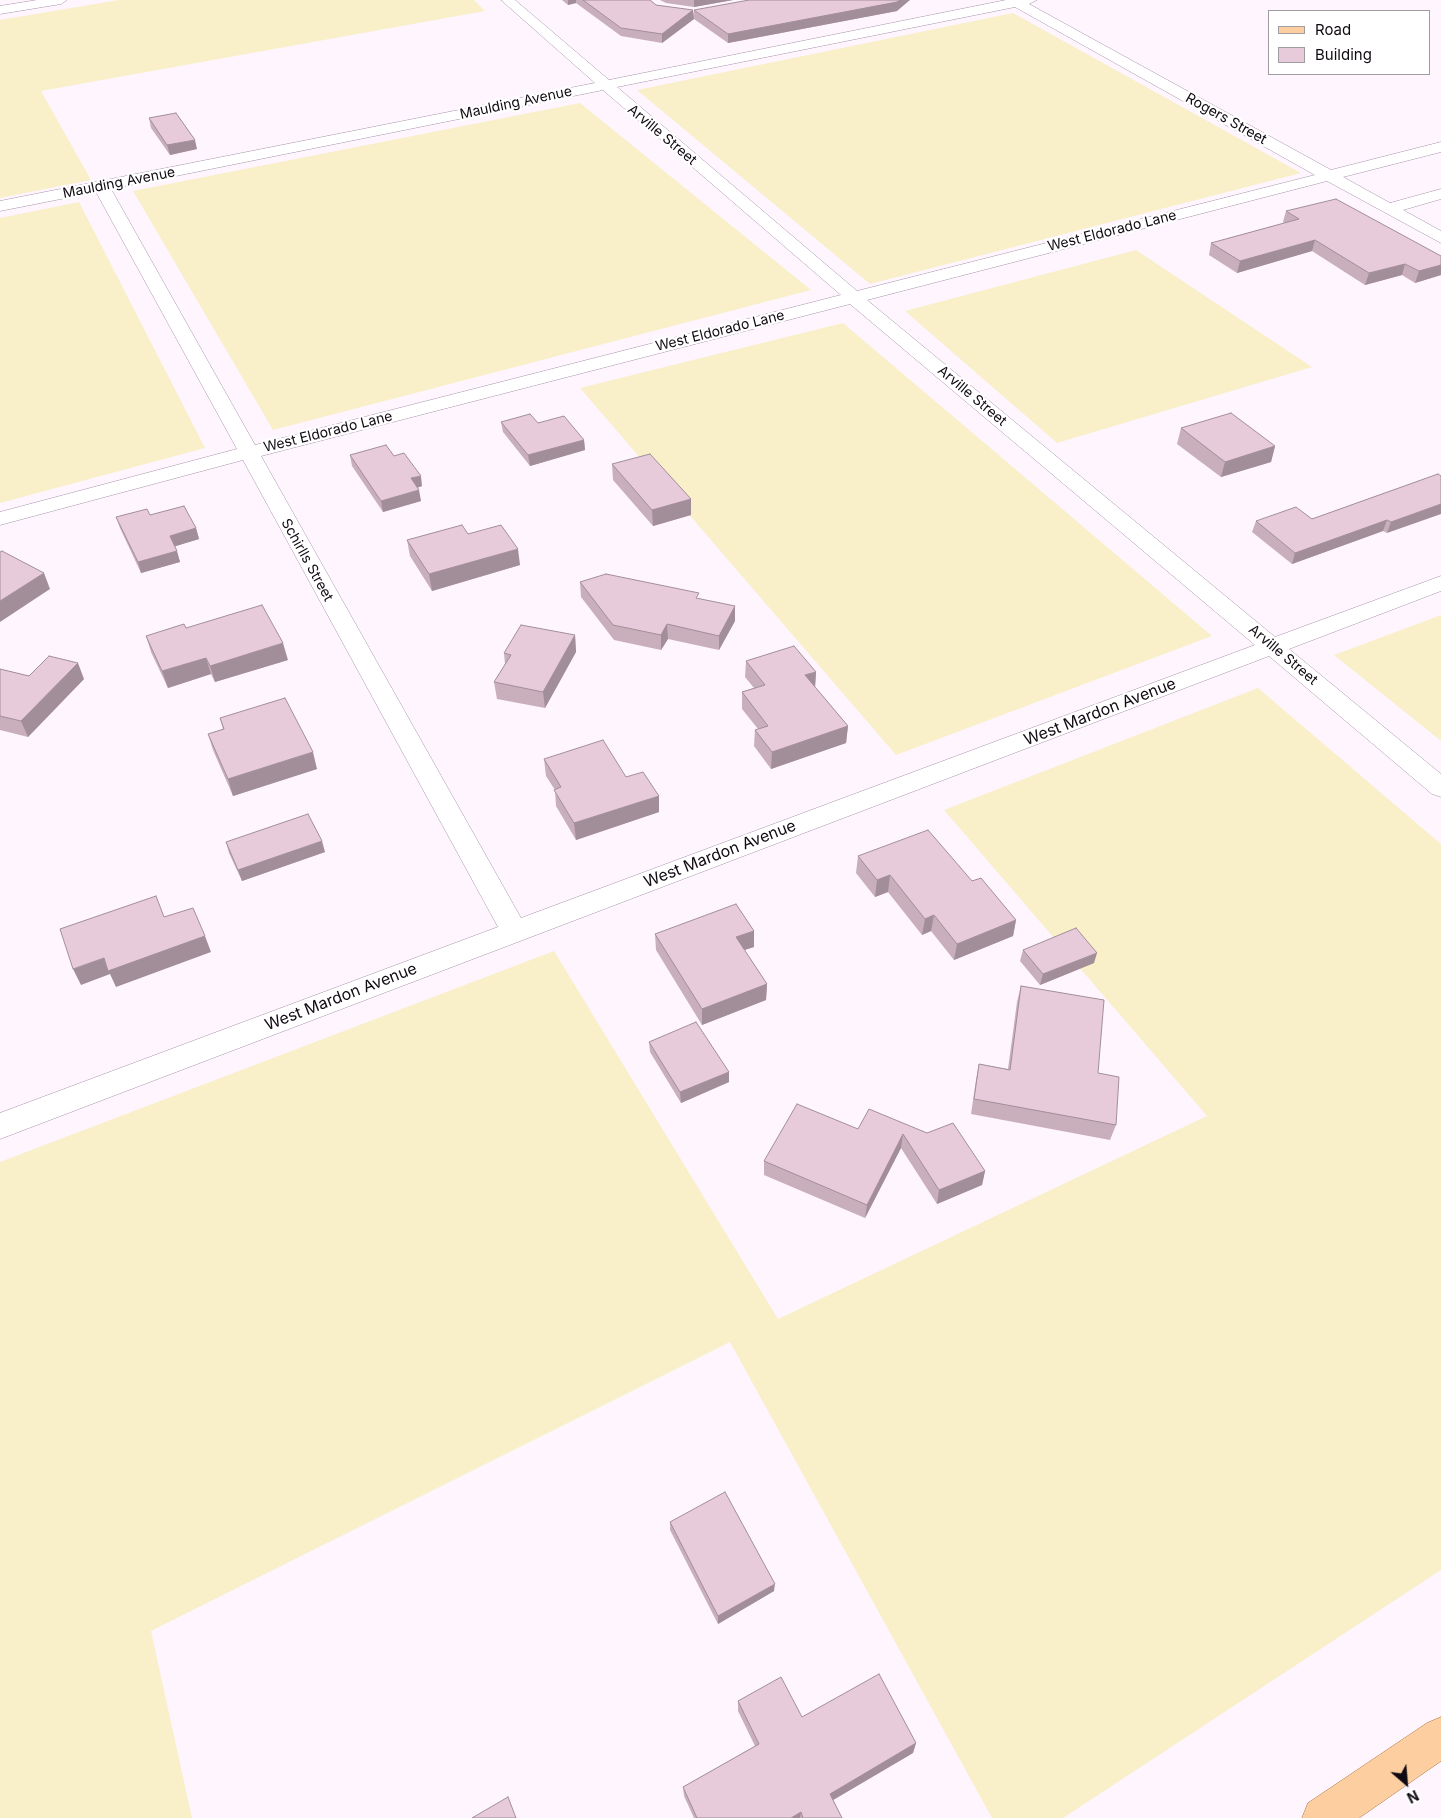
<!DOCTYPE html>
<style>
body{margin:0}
#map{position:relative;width:1441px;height:1818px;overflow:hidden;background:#fef5ff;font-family:Inter,sans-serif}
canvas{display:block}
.legend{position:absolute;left:1268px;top:10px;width:162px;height:65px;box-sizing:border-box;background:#fff;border:1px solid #a09da0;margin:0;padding:6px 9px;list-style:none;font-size:15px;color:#110a12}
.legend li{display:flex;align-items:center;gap:10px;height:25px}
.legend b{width:25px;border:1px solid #a09da0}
.north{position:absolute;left:1381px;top:1758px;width:50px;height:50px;-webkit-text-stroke:4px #fff;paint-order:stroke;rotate:153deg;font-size:14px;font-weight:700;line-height:20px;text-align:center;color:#110a12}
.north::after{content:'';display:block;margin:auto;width:18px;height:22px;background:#110a12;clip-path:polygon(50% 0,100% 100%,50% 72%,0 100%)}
</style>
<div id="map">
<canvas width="1441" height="1818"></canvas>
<ul class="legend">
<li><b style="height:6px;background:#fdcfa0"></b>Road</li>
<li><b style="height:14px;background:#e8cbda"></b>Building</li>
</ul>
<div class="north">N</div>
</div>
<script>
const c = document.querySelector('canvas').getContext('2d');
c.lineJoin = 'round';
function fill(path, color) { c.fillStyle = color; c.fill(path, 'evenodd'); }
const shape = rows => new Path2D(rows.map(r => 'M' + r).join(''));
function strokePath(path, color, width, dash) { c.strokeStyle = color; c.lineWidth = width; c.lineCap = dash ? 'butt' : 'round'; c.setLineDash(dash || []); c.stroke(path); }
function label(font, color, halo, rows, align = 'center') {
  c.font = font + ' Inter,sans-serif'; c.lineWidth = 4.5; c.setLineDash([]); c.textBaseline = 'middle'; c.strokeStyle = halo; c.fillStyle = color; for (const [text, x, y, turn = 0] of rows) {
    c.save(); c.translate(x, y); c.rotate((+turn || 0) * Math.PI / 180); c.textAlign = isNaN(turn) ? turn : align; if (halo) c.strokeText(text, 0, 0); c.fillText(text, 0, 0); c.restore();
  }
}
fill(shape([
 [119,0,474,0,485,11,41,91,91,180,0,198,0,20],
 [1013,13,1301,173,870,284,637,90],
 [580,103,811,290,273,430,133,191],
 [79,202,205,448,0,503,0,218],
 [1136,250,1312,367,1057,443,905,311],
 [843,323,1212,636,896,755,580,388],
 [1441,615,1441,741,1334,655],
 [1258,688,1441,844,1441,1570,1063,1818,992,1818,730,1342,151,1631,192,1818,0,1818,0,1162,554,951,778,1319,1207,1116,944,810]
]), '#f9efc9');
const minor = shape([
 [37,0,67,0,61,4,0,14,0,6,37,0],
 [501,0,515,0,609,80,1006,0,1037,0,1029,4,1331,170,1441,142,1441,152,1343,177,1390,203,1441,189,1441,199,1403,210,1441,231,1441,243,1327,181,867,300,1275,637,1441,576,1441,591,1289,649,1441,774,1441,797,1432,794,1269,656,0,1139,0,1113,498,927,243,460,0,525,0,512,237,449,96,192,0,211,0,201,595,83,501,0],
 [1015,7,1315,175,857,291,617,87,1015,7],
 [603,90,841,295,255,445,111,189,603,90],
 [850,304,1255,645,521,918,261,456,850,304]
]);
const major = shape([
 [1441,1717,1441,1761,1359,1818,1302,1818,1308,1803,1427,1723,1441,1717]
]);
strokePath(minor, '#a793a9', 1);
strokePath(major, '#a97545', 1);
fill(minor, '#fff');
fill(major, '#fdcfa0');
fill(shape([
 [562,0,650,0,656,5,693,10,694,19,662,43,621,36,576,3,568,5],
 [660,0,733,0,694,7,666,3],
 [694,10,897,11,728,43,694,19],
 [149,118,197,149,170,155,151,128],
 [1286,211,1441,256,1441,275,1415,283,1402,275,1365,285,1312,251,1237,273,1209,255,1211,243,1284,223,1283,222],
 [501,422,538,423,584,440,585,450,530,466,503,432],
 [1181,428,1275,446,1271,462,1221,477,1177,444],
 [350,455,394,456,422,486,417,488,421,501,383,512,352,466],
 [612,464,691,499,691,515,653,526,613,480],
 [1438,474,1387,533,1383,531,1292,564,1252,532,1256,521,1312,519],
 [150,515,196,528,199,539,175,546,180,562,141,573,120,528,116,517],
 [468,534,520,565,432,591,410,556,407,540],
 [580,582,735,621,719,650,668,639,661,650,614,640,581,597],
 [186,628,288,660,215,682,211,674,168,688,151,652,146,636],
 [575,635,576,652,545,708,497,699,494,682,505,664,504,653],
 [746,661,816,672,815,687,848,726,846,743,771,769,754,746,755,730,758,729,742,709,742,692,754,688,745,677],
 [0,669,29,676,84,679,28,737,0,730],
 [220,718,317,769,233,796,213,750,208,734,223,729],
 [544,759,626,777,659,812,576,840,556,806,555,790,546,776],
 [226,842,325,852,242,881,229,853],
 [858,856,972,881,1016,920,1013,936,954,960,931,931,922,935,888,892,875,897,856,873],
 [754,931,754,947,744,950,767,984,766,1000,702,1025,656,950,655,934],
 [1023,950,1094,963,1040,985,1020,961],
 [1021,986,1098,1073,1116,1125,1110,1140,971,1114,976,1080,979,1064,1008,1069,1017,1002],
 [649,1042,729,1072,729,1082,681,1103,650,1052],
 [869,1109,985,1171,982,1185,937,1204,901,1148,865,1218,764,1175,764,1161,858,1129],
 [670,1522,774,1591,718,1624,670,1530],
 [738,1701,802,1717,916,1743,913,1753,833,1800,842,1818,694,1818,684,1796,683,1787,755,1746,738,1711]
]), '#c8afbb');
fill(shape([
 [568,0,576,0,576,3,568,5],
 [694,0,733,0,694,7],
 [900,0,910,0,897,11,728,43,728,34],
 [693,10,694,19,662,43,662,34],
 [195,140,197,149,170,155,167,145],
 [1315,240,1312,251,1237,273,1240,261],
 [1405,264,1402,275,1365,285,1369,273],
 [1441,265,1441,275,1415,283,1419,271],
 [584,440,585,450,530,466,528,455],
 [1275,446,1271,462,1221,477,1225,462],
 [421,476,422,486,413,489,411,478],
 [419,490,421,501,383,512,381,501],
 [691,499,691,515,653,526,652,510],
 [1441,504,1441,514,1387,533,1391,522],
 [1387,520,1383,531,1292,564,1295,553],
 [196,528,199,539,173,547,170,536],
 [518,549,520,565,432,591,429,574],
 [177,551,180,562,141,573,138,562],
 [44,573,50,589,0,622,0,601],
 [735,606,735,621,719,650,719,636],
 [667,624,668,639,661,650,661,635],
 [575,635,576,652,545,708,543,692],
 [283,643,288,660,215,682,210,666],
 [206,658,211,674,168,688,162,671],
 [78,663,84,679,28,737,21,721],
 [816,672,815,688,805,675],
 [848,726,846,743,771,769,772,752],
 [313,752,317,769,233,796,228,779],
 [659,796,659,812,576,840,574,823],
 [322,841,325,852,242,881,238,870],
 [890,875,888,892,875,897,877,880],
 [934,915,931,931,922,935,925,919],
 [1016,920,1013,936,954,960,957,944],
 [754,931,754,947,735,953,736,937],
 [205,936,211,952,116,987,110,974,81,985,73,969,104,958],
 [1097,953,1094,963,1040,985,1043,974],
 [767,984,766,1000,702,1025,702,1009],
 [729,1072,729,1082,681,1103,680,1092],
 [903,1134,901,1148,865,1218,867,1205],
 [985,1171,982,1185,937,1204,939,1190],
 [775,1584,774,1591,718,1624,718,1616],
 [916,1743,913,1753,828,1803,830,1794],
 [801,1812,800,1818,791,1818]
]), '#a28e99');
const building = shape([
 [583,0,650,0,656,5,693,10,662,34,621,28,583,0],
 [749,0,900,0,897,2,728,34,694,10,749,0],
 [176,113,195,140,167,145,149,118,176,113],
 [1336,199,1441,256,1441,265,1419,271,1405,264,1369,273,1315,240,1240,261,1211,243,1299,219,1286,211,1336,199],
 [1231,413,1275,446,1225,462,1181,428,1231,413],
 [530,414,538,423,564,416,584,440,528,455,501,422,530,414],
 [386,445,394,456,404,453,421,476,411,478,419,490,381,501,350,455,386,445],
 [650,454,691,499,652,510,612,464,650,454],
 [1438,474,1441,476,1441,504,1391,522,1387,520,1295,553,1256,521,1296,507,1312,519,1438,474],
 [184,506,196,528,170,536,177,551,138,562,116,517,147,509,150,515,184,506],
 [462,525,468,534,501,525,518,549,429,574,407,540,462,525],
 [2,551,44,573,0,601,0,552,2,551],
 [606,574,699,593,696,598,735,606,719,636,667,624,661,635,613,625,580,582,606,574],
 [262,605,283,643,210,666,206,658,162,671,146,636,184,624,186,628,262,605],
 [521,625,575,635,543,692,494,682,511,655,504,653,521,625],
 [794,646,816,672,805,675,848,726,772,752,755,730,768,726,742,692,765,685,746,661,794,646],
 [49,656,78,663,21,721,0,716,0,669,29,676,49,656],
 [285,698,313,752,228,779,208,734,224,729,220,718,285,698],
 [603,740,626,777,643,772,659,796,574,823,554,790,561,787,544,759,603,740],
 [308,814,322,841,238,870,226,842,308,814],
 [928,830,972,881,981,878,1016,920,957,944,934,915,925,919,890,875,877,880,858,856,928,830],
 [156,896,164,917,193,908,205,936,108,971,104,958,73,969,60,929,156,896],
 [736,904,754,931,736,937,767,984,702,1009,655,934,736,904],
 [1076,928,1097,953,1043,974,1023,950,1076,928],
 [1021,986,1104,1000,1098,1073,1119,1077,1116,1125,974,1099,979,1064,1010,1070,1021,986],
 [696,1022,729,1072,680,1092,649,1042,696,1022],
 [797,1104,858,1129,869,1109,927,1133,953,1123,985,1171,939,1190,903,1134,867,1205,764,1161,797,1104],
 [725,1492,775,1584,718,1616,670,1522,725,1492],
 [879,1674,916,1743,830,1794,842,1818,803,1818,801,1812,791,1818,697,1818,683,1787,759,1744,738,1701,781,1677,802,1717,879,1674],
 [508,1797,516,1818,472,1818,508,1797]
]);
fill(building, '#e8cbda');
strokePath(building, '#a28e99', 1);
label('14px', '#110a12', '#fff', [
 ["Maulding Avenue",516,103,-12],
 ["Rogers Street",1226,119,29],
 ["Arville Street",662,135,40],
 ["Maulding Avenue",119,183,-11],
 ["West Eldorado Lane",1112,231,-14],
 ["West Eldorado Lane",720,331,-14],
 ["Arville Street",972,396,40],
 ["West Eldorado Lane",328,432,-14],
 ["Schirlls Street",307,560,61],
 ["Arville Street",1283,655,40]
]);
label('16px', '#110a12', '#fff', [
 ["West Mardon Avenue",1100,712,-21],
 ["West Mardon Avenue",720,854,-21],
 ["West Mardon Avenue",341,997,-21]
]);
</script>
